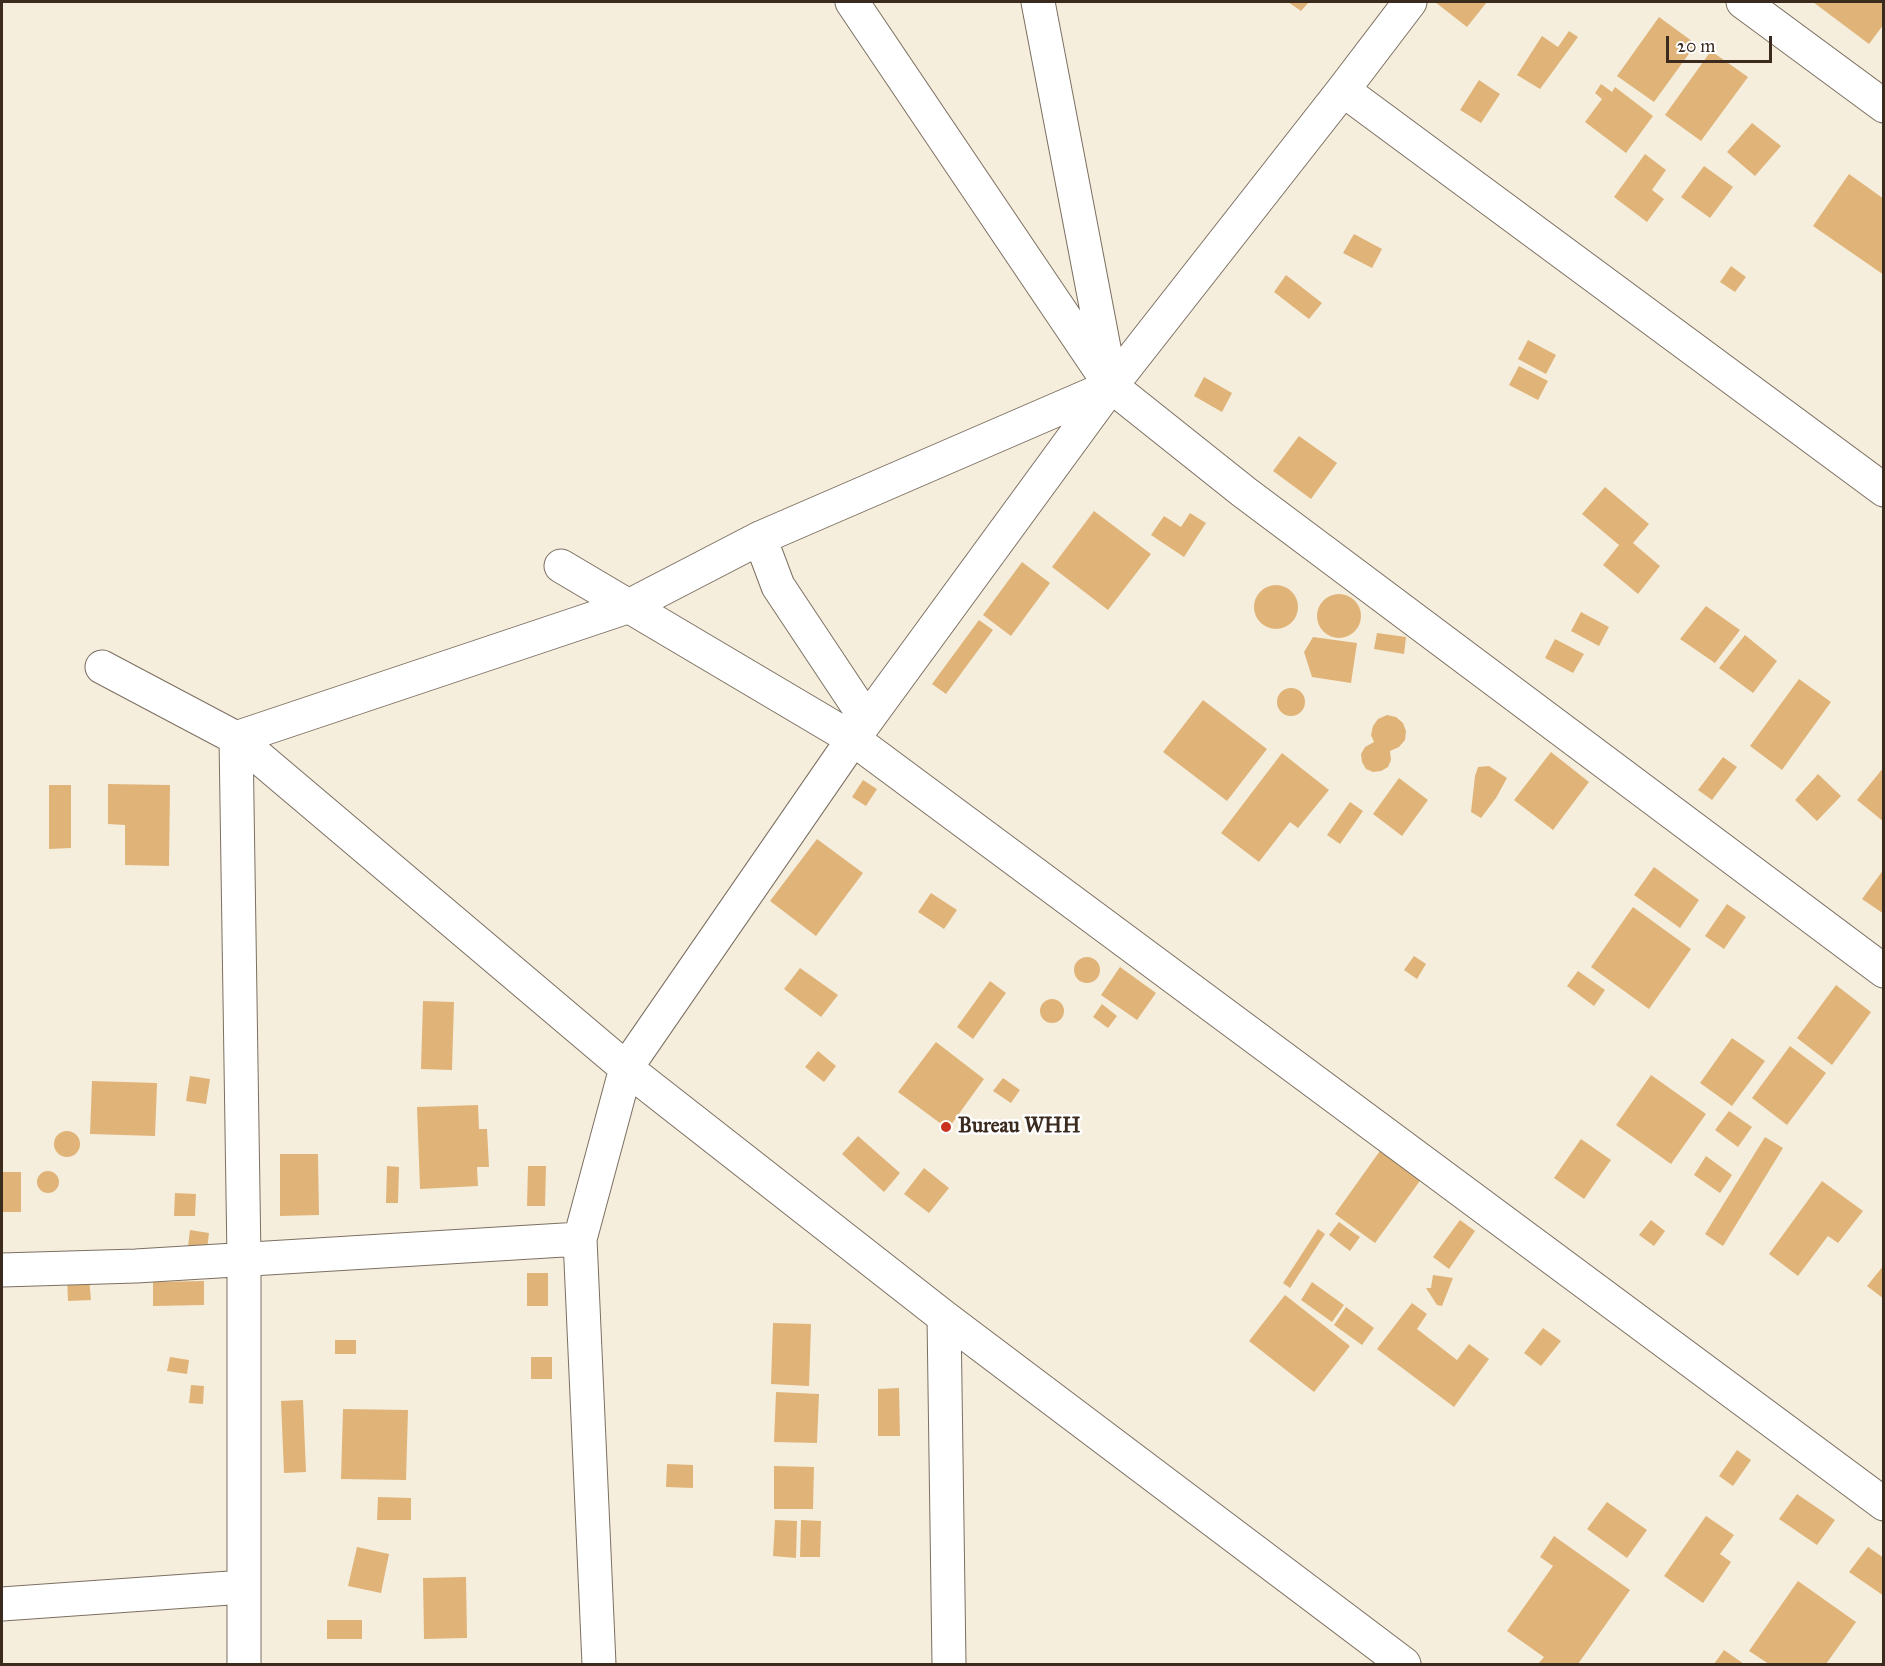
<!DOCTYPE html>
<style>
body{margin:0}
#map{position:relative;width:1885px;height:1666px;overflow:hidden;background:#f5eedd;font-family:"IM FELL Great Primer",serif}
canvas{display:block}
.frame{position:absolute;inset:0;border:3px solid #3b2a1e;pointer-events:none}
.scale{position:absolute;left:1666px;top:36px;width:106px;height:27px;box-sizing:border-box;border:3px solid #3b2a1e;border-top:0;padding-left:8px;font-size:18px;line-height:21px;white-space:nowrap;color:#3b2a1e;-webkit-text-stroke:4px #fff;paint-order:stroke}
</style>
<div id="map">
<canvas width="1885" height="1666"></canvas>
<div class="frame"></div>
<div class="scale">20 m</div>
</div>
<script>
const c = document.querySelector('canvas').getContext('2d');
c.lineJoin = 'round';
function fill(path, color) { c.fillStyle = color; c.fill(path, 'evenodd'); }
const shape = rows => new Path2D(rows.map(r => 'M' + r).join(''));
function strokePath(path, color, width, dash) { c.strokeStyle = color; c.lineWidth = width; c.lineCap = dash ? 'butt' : 'round'; c.setLineDash(dash || []); c.stroke(path); }
function label(font, color, halo, rows, align = 'center') {
  c.font = font + ' "IM FELL Great Primer",serif'; c.lineWidth = 5; c.setLineDash([]); c.textBaseline = 'middle'; c.strokeStyle = halo; c.fillStyle = color; for (const [text, x, y, turn = 0] of rows) {
    c.save(); c.translate(x, y); c.rotate((+turn || 0) * Math.PI / 180); c.textAlign = isNaN(turn) ? turn : align; if (halo) c.strokeText(text, 0, 0); c.fillText(text, 0, 0); c.restore();
  }
}
fill(shape([
 [1288,2,1309,2,1301,11],
 [1435,2,1487,2,1467,27],
 [1813,2,1884,2,1884,24,1869,44],
 [1659,17,1696,44,1654,102,1617,76],
 [1569,31,1578,37,1540,89,1517,75,1542,36,1558,47],
 [1711,51,1748,77,1701,141,1665,115],
 [1479,80,1500,94,1481,123,1460,110],
 [1601,84,1612,92,1615,87,1653,116,1626,153,1585,122,1602,99,1595,93],
 [1752,123,1781,146,1755,176,1727,152],
 [1645,154,1666,170,1652,190,1664,199,1647,222,1614,197],
 [1704,166,1733,187,1710,218,1681,197],
 [1849,174,1884,199,1884,275,1813,226],
 [1354,234,1382,249,1372,268,1343,253],
 [1731,266,1746,277,1735,292,1720,282],
 [1286,275,1322,303,1309,319,1274,292],
 [1528,340,1556,355,1546,374,1518,359],
 [1519,366,1548,381,1538,400,1509,385],
 [1204,377,1232,393,1222,412,1194,396],
 [1299,436,1337,463,1311,499,1273,471],
 [1605,487,1649,524,1633,543,1660,566,1638,594,1603,565,1619,545,1582,514],
 [1094,511,1151,554,1108,610,1052,567],
 [1190,513,1206,523,1184,557,1151,535,1164,516,1181,527],
 [1022,562,1050,583,1011,636,983,615],
 '1254 607a22 22 0 1 1 44 0a22 22 0 1 1-44 0Z',
 '1317 616a22 22 0 1 1 44 0a22 22 0 1 1-44 0Z',
 [1706,606,1740,630,1715,663,1680,639],
 [1581,612,1609,627,1599,646,1571,631],
 [979,620,993,630,946,694,932,684],
 [1377,633,1406,637,1404,654,1374,649],
 [1745,635,1777,661,1753,693,1719,668],
 [1313,637,1357,643,1351,683,1312,677,1304,652],
 [1555,639,1584,654,1573,673,1545,658],
 [1799,679,1831,702,1782,770,1750,746],
 '1277 702a14 14 0 1 1 28 0a14 14 0 1 1-28 0Z',
 [1203,700,1267,749,1227,801,1163,752],
 [1387,715,1396,717,1403,723,1406,731,1405,740,1399,747,1390,751,1391,760,1388,767,1381,771,1373,772,1366,769,1362,762,1361,754,1365,747,1374,742,1371,735,1373,726,1378,719],
 [1551,752,1589,782,1553,830,1514,800],
 [1282,753,1329,790,1298,828,1290,822,1259,862,1221,833],
 [1723,757,1737,767,1712,800,1698,790],
 [1489,766,1507,778,1496,798,1481,818,1471,812,1475,776,1478,767],
 [1884,767,1884,822,1857,800],
 [1818,774,1841,796,1817,821,1795,800],
 [1399,778,1428,800,1402,836,1373,814],
 [863,780,877,789,866,806,852,797],
 [108,784,170,785,169,866,125,865,125,825,108,824],
 [49,785,71,785,71,848,49,849],
 [1350,802,1363,811,1340,844,1327,835],
 [817,839,863,873,816,936,770,901],
 [1654,867,1699,900,1680,928,1634,895],
 [1884,869,1884,914,1862,899],
 [931,893,957,910,944,929,918,912],
 [1727,904,1746,917,1724,949,1705,936],
 [1633,907,1691,949,1649,1009,1591,967],
 [1414,956,1426,964,1417,979,1404,970],
 '1074 970a13 13 0 1 1 26 0a13 13 0 1 1-26 0Z',
 [1120,967,1156,993,1137,1020,1101,995],
 [800,968,838,995,821,1017,784,989],
 [1578,971,1605,990,1594,1006,1567,986],
 [990,981,1006,993,973,1039,957,1027],
 [1836,985,1871,1012,1832,1065,1797,1038],
 '1040 1011a12 12 0 1 1 24 0a12 12 0 1 1-24 0Z',
 [423,1001,454,1002,452,1070,421,1069],
 [1102,1004,1117,1016,1108,1028,1093,1017],
 [1732,1038,1765,1061,1732,1106,1700,1083],
 [936,1042,984,1079,948,1129,898,1092],
 [1790,1046,1826,1073,1787,1125,1752,1098],
 [818,1051,836,1066,824,1082,805,1067],
 [1651,1075,1706,1114,1671,1164,1616,1125],
 [190,1076,210,1079,206,1104,186,1101],
 [1003,1078,1020,1090,1011,1103,993,1091],
 [92,1081,157,1083,155,1136,90,1134],
 [478,1105,479,1129,487,1129,489,1167,477,1167,478,1186,420,1189,417,1107],
 [1729,1111,1752,1127,1738,1147,1715,1130],
 '54 1144a13 13 0 1 1 26 0a13 13 0 1 1-26 0Z',
 [858,1136,900,1173,884,1192,842,1154],
 [1765,1137,1783,1148,1723,1246,1705,1234],
 [1581,1139,1611,1160,1584,1199,1554,1178],
 [1382,1148,1422,1178,1375,1243,1335,1214],
 [280,1154,318,1154,319,1215,280,1216],
 [1706,1156,1732,1175,1720,1193,1694,1175],
 [387,1166,399,1167,398,1203,386,1203],
 [528,1166,546,1166,545,1206,527,1206],
 [924,1168,949,1188,929,1213,904,1194],
 '37 1182a11 11 0 1 1 22 0a11 11 0 1 1-22 0Z',
 [2,1172,21,1172,21,1212,2,1212],
 [1822,1181,1863,1211,1838,1243,1828,1236,1798,1276,1769,1254],
 [175,1193,196,1194,195,1216,174,1216],
 [1460,1220,1475,1231,1449,1269,1433,1257],
 [1651,1220,1665,1231,1654,1246,1639,1235],
 [1339,1222,1360,1237,1350,1251,1329,1235],
 [1318,1229,1325,1234,1290,1288,1283,1283],
 [190,1230,209,1233,206,1257,187,1255],
 [1884,1265,1884,1299,1867,1286],
 [527,1273,548,1273,548,1306,527,1306],
 [1433,1275,1453,1278,1442,1306,1437,1305,1426,1288,1431,1288],
 [89,1277,91,1300,68,1301,67,1278],
 [204,1281,204,1305,153,1306,153,1282],
 [1312,1282,1344,1305,1332,1322,1301,1300],
 [1285,1295,1350,1346,1314,1392,1249,1341],
 [1412,1303,1427,1314,1417,1329,1457,1360,1469,1344,1489,1359,1454,1407,1377,1349],
 [1346,1307,1374,1328,1362,1345,1334,1325],
 [773,1323,811,1324,809,1386,771,1384],
 [1543,1328,1561,1341,1541,1366,1524,1353],
 [335,1340,356,1340,356,1354,335,1354],
 [170,1357,189,1360,187,1374,167,1371],
 [531,1357,552,1357,552,1379,531,1379],
 [191,1385,204,1386,203,1404,189,1403],
 [899,1388,900,1436,878,1436,878,1389],
 [776,1392,819,1394,817,1443,774,1442],
 [303,1400,306,1472,284,1473,281,1401],
 [343,1409,408,1410,406,1480,341,1479],
 [1737,1450,1751,1460,1733,1486,1719,1476],
 [667,1464,693,1465,693,1488,666,1487],
 [774,1466,814,1467,813,1509,774,1509],
 [1797,1494,1835,1520,1817,1545,1779,1519],
 [378,1497,411,1498,411,1520,377,1520],
 [1607,1502,1647,1530,1627,1558,1587,1529],
 [1706,1516,1734,1535,1720,1554,1731,1562,1703,1603,1664,1576],
 [775,1520,797,1521,796,1558,773,1556],
 [801,1520,821,1521,820,1557,800,1557],
 [1554,1536,1630,1590,1578,1664,1538,1664,1544,1657,1507,1631,1553,1566,1540,1557],
 [357,1547,389,1554,381,1593,348,1586],
 [1868,1547,1884,1558,1884,1596,1849,1572],
 [466,1577,467,1638,424,1639,423,1578],
 [1798,1581,1856,1622,1826,1664,1769,1664,1749,1651],
 [327,1620,362,1620,362,1639,327,1639],
 [1724,1650,1744,1664,1714,1664]
]), '#e0b478');
const minor = shape([
 [852,2,1111,386,1244,492,1884,971],
 [1038,2,1109,374],
 [1743,2,1884,106],
 [1343,90,1884,490],
 [760,538,778,586,867,720],
 [561,566,853,739,1884,1504],
 [102,667,236,738,626,1068,944,1317,1404,1664],
 [2,1270,136,1266,580,1239],
 [944,1317,949,1664],
 [2,1604,244,1587],
 [244,1664,244,1259,236,738,627,607,760,538,1109,387],
 [599,1664,580,1239,626,1068,853,739,1111,386,1343,90,1410,2]
]);
strokePath(minor, '#7c6f61', 35);
strokePath(minor, '#fff', 33);
for (const [x, y, r, color] of [
 [946,1127,6,"#c8321e"]
]) { const dot = new Path2D(); dot.arc(x, y, r, 0, 2 * Math.PI); c.fillStyle = color; c.fill(dot); strokePath(dot, '#fff', 2); }
label('bold 21px', '#3b2a1e', '#fff', [
 ["Bureau WHH",958,1127]
], 'left');
</script>
